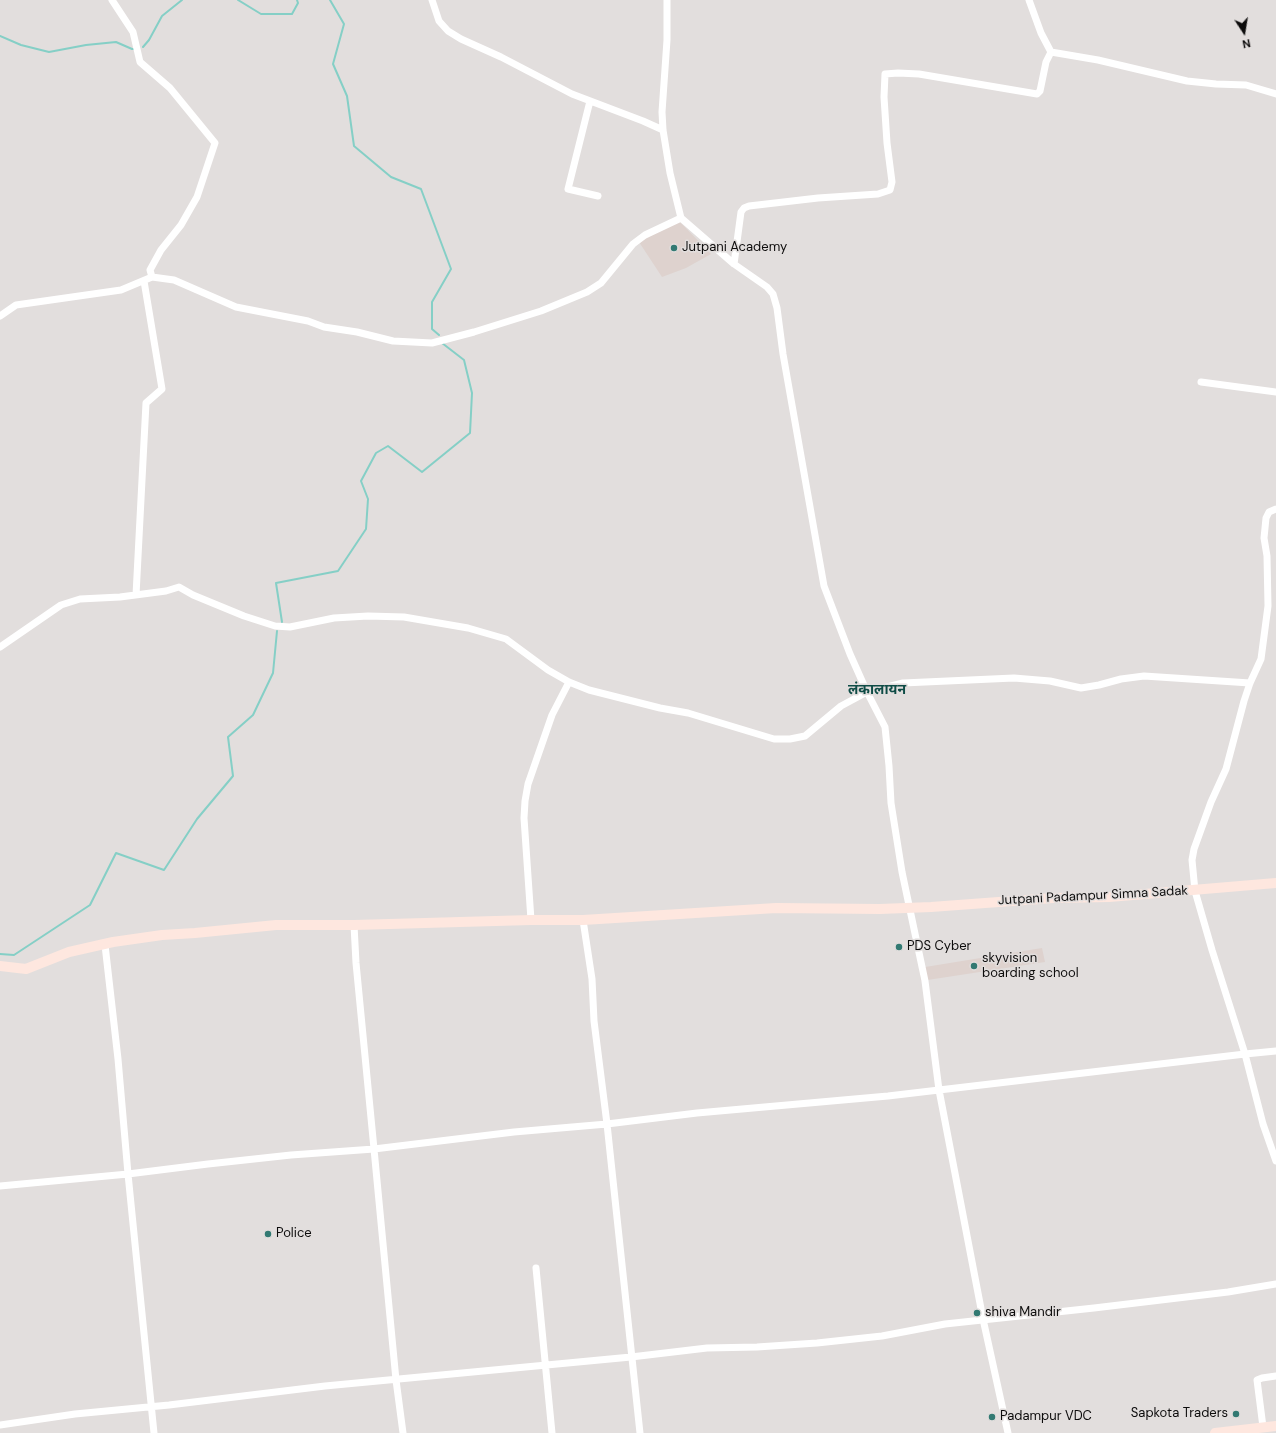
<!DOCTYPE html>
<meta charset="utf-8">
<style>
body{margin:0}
#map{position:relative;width:1276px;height:1433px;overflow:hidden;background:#e2dedd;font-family:"DM Sans",sans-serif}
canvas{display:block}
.north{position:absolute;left:1224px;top:12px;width:40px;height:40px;-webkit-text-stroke:3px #e2dedd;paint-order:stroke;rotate:168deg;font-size:11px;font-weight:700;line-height:16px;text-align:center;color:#0d0c0c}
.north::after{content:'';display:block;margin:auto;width:14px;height:18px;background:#0d0c0c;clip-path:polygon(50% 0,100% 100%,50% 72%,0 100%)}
</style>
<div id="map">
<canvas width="1276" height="1433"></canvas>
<div class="north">N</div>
</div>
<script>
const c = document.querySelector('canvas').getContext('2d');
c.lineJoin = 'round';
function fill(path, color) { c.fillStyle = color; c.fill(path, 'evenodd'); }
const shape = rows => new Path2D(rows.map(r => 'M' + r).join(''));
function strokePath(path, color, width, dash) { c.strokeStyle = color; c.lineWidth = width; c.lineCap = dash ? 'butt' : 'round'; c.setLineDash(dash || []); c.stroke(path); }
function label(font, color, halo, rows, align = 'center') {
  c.font = font + ' "DM Sans","Noto Sans Devanagari",sans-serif'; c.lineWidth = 3; c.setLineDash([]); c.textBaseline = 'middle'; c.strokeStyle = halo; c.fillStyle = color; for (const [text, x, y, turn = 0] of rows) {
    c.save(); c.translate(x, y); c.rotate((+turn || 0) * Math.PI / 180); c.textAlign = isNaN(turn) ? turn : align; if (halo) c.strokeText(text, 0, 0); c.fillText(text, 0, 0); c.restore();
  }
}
fill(shape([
 [679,221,711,254,686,268,662,277,639,242],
 [1042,948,1045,962,921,981,919,968]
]), '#ded2ce');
strokePath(shape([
 [238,0,261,14,292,14,298,3,297,0],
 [330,0,344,24,333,64,347,96,354,146,391,177,421,189,451,269,432,302,432,329,439,335],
 [0,36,21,45,49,52,86,45,116,42,132,49,136,49],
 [143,47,149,40,162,16,182,0],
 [282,622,276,583,338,571,366,529,368,499,361,481,376,453,388,446,422,472,470,433,472,393,464,360,442,343],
 [0,954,14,955,90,905,116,853,164,870,197,819,233,776,228,737,253,715,273,673,277,631]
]), '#85cfc6', 2);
strokePath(shape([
 [112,0,133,32,140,62,170,88,215,143,197,197,181,225,161,250,150,270,152,277],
 [432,0,439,21,448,31,461,39,501,57,572,94,643,121,663,130],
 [667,0,667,40,662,112,663,130,670,173,681,218,734,264,767,287,773,294,777,308,783,354,824,586,850,654,867,692,885,727,889,766,891,803,902,872,925,981,939,1090,983,1319,1008,1433],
 [1029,0,1041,33,1051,52,1098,60,1187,81,1216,84,1246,85,1276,94],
 [590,101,568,189,598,196],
 [734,264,741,212,744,208,749,206,818,198,878,194,890,190,892,182,887,143,884,97,885,74,898,73,919,74,1037,94,1040,91,1046,62,1051,52],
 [0,316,16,305,121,290,152,277,174,280,236,307,308,321,324,327,357,332,393,341,432,343,474,332,541,311,587,292,601,283,633,244,645,235,681,218],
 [1201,382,1276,392],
 [1276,509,1269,512,1266,518,1264,538,1267,556,1268,606,1261,659,1250,683,1244,701,1226,769,1211,802,1194,849,1192,860,1195,891,1212,950,1245,1054,1263,1124,1276,1161],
 [136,595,146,403,162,389,144,281],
 [0,647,61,605,80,599,120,597,166,591,179,587,193,595,244,616,275,626,290,627,334,618,368,616,404,617,468,628,506,639,548,670,569,682,589,690,660,708,688,713,774,739,790,739,805,736,841,706,867,692,903,683,1014,678,1050,681,1081,688,1099,685,1121,679,1144,676,1250,683],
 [531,920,524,818,525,801,528,784,552,715,569,682],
 [583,920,592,979,594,1021,607,1124,640,1433],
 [354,925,356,963,374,1149,396,1380,403,1433],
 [105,945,118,1059,128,1174,154,1433],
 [0,1186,128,1174,208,1164,291,1155,374,1149,514,1132,607,1124,697,1113,888,1096,1245,1054,1276,1051],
 [536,1268,552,1433],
 [0,1425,75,1414,169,1405,325,1386,631,1357,707,1348,757,1347,817,1343,882,1336,945,1324,1094,1308,1228,1292,1276,1284],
 [1263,1427,1257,1380,1262,1378,1276,1376]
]), '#fff', 7);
strokePath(shape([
 [0,966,26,969,69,952,113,942,162,935,195,933,276,925,354,925,531,920,583,920,776,908,880,909,931,907,1053,898,1109,897,1276,883],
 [1215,1433,1276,1426]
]), '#fee7df', 10);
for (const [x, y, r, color] of [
 [674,248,4,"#327972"],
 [899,947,4,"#327972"],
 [974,966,4,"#327972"],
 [268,1234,4,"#327972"],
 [977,1313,4,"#327972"],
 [1236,1414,4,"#327972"],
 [992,1417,4,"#327972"]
]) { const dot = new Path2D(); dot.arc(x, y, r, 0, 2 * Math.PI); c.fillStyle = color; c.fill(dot); strokePath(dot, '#e2dedd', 1.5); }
label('13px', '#0d0c0c', '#e2dedd', [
 ["Jutpani Academy",682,248],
 ["PDS Cyber",907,947],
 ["skyvision",982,959],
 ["boarding school",982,974],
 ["Police",276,1234],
 ["shiva Mandir",985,1313],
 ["Sapkota Traders",1228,1414,"right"],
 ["Padampur VDC",1000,1417]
], 'left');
label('13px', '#0d0c0c', '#e2dedd', [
 ["Jutpani Padampur Simna Sadak",1093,896,-3]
]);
label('bold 14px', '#0f4c46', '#e2dedd', [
 ["लंकालायन",877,690]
]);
</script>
